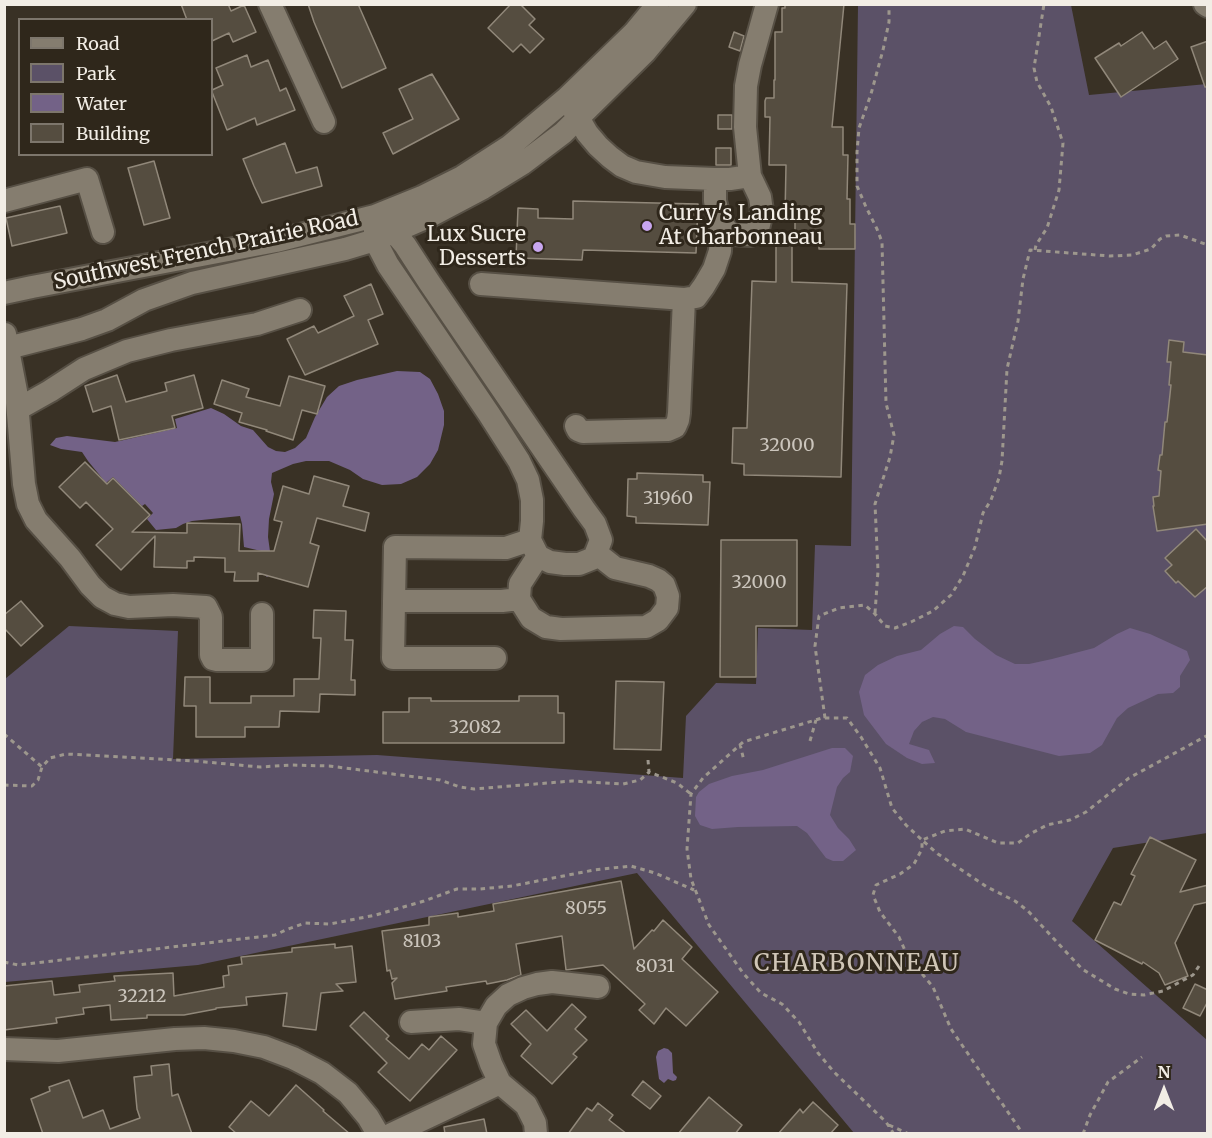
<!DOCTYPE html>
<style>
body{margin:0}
#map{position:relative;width:1212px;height:1138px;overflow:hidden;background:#393125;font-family:Merriweather,serif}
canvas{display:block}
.frame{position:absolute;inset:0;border:6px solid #f2ede5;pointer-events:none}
.legend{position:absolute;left:18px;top:18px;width:195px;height:138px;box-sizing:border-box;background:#2f271b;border:2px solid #7d766c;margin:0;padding:8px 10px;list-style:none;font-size:18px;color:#f2ede5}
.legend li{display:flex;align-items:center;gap:12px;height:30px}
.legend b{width:30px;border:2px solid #7d766c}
.north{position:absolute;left:1134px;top:1060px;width:60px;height:60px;-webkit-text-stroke:4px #2f271b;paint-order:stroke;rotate:0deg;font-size:16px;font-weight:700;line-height:24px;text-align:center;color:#f2ede5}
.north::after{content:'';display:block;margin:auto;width:21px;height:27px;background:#f2ede5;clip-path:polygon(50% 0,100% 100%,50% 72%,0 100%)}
</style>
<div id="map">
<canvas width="1212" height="1138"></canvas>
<div class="frame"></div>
<ul class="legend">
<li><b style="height:8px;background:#857d6f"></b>Road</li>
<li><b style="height:16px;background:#5b5167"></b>Park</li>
<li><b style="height:16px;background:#736287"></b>Water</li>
<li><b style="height:16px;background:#554d40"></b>Building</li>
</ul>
<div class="north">N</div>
</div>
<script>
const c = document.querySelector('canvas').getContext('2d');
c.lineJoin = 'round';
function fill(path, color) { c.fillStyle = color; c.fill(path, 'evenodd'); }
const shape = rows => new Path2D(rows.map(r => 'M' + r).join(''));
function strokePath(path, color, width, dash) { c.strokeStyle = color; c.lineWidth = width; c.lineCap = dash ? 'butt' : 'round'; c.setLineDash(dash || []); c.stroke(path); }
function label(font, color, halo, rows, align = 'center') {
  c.font = font + ' Merriweather,serif'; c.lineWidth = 6; c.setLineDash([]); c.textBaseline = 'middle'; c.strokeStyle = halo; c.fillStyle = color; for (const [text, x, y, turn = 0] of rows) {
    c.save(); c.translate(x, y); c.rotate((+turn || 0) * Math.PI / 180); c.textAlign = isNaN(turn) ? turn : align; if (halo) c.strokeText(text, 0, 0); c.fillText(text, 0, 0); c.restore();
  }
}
fill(shape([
 [858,5,1071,5,1089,95,1207,84,1207,833,1113,848,1072,921,1207,1040,1207,1133,854,1133,637,873,198,965,5,982,5,679,69,626,178,631,173,759,377,755,683,778,686,716,716,683,756,684,758,628,812,630,815,545,851,546]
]), '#5b5167');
fill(shape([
 [397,371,420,372,430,379,438,394,444,411,444,425,438,450,430,464,417,477,401,484,382,485,363,479,350,470,329,461,306,461,293,464,272,473,271,482,274,494,269,519,268,537,273,573,267,577,260,571,261,551,244,547,242,524,240,516,192,521,183,524,176,528,156,530,147,519,153,513,145,504,142,506,113,477,106,483,88,461,82,452,61,449,50,445,56,438,67,436,115,442,177,428,175,419,211,408,224,414,241,426,253,430,268,447,276,451,285,452,295,448,306,438,315,417,327,397,339,386,357,380],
 [954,626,963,627,975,639,996,655,1015,664,1029,664,1052,659,1094,648,1117,634,1130,628,1150,634,1187,651,1190,660,1180,676,1180,687,1173,693,1158,694,1128,708,1117,718,1102,745,1090,753,1059,756,966,732,945,719,933,717,922,722,914,731,909,744,929,750,935,763,922,764,907,758,886,744,864,715,859,692,865,675,878,665,897,656,921,650,940,634],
 [832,748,845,748,853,756,850,772,843,778,837,787,830,815,838,828,849,839,856,850,843,861,833,861,826,858,807,833,797,826,738,827,712,829,700,825,695,816,696,797,699,792,709,784,732,776,763,770],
 [664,1048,668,1049,672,1053,673,1073,677,1077,676,1080,673,1081,668,1079,664,1083,659,1079,656,1057,658,1051]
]), '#736287');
const building = shape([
 [181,4,228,4,231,11,244,5,256,32,233,42,229,33,212,41,212,20,187,20,181,4],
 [308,4,358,4,386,68,342,88,314,22,308,4],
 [511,4,520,4,535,19,529,25,544,39,530,53,521,44,513,52,488,28,511,4],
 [785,4,844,4,832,127,843,127,843,155,848,155,847,199,850,199,850,224,855,224,855,249,819,249,819,241,795,241,795,215,785,215,786,165,769,165,770,117,765,117,765,101,766,98,774,98,774,80,775,80,775,32,782,32,782,8,785,8,785,4],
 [734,32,744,36,740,51,729,47,734,32],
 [1142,32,1154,49,1166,41,1178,59,1121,97,1095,58,1119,43,1121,46,1142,32],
 [1208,41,1208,87,1205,87,1191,47,1208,41],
 [247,55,251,67,268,60,280,91,286,88,295,110,257,125,255,118,227,130,212,92,212,90,223,85,216,68,247,55],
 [432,74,459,119,393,154,383,133,413,119,399,89,432,74],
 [718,115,732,115,732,129,718,129,718,115],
 [285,143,296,173,317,167,322,186,262,203,254,186,243,159,285,143],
 [716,148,731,148,731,165,716,165,716,148],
 [154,161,170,218,144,225,128,168,154,161],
 [573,201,698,204,696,253,583,250,582,260,516,258,518,208,538,209,538,218,573,219,573,201],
 [60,206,67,233,12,246,6,218,60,206],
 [776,243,792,243,792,282,847,284,841,477,744,475,744,464,732,463,733,428,747,428,752,281,776,282,776,243],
 [371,284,383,314,368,320,378,344,305,375,287,339,314,326,318,333,354,316,344,296,371,284],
 [1169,340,1184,342,1183,352,1208,355,1208,524,1157,531,1153,506,1154,506,1153,497,1159,496,1161,471,1158,470,1160,455,1162,455,1165,422,1167,422,1171,385,1169,385,1171,362,1167,362,1169,340],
 [117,375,126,402,167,391,165,383,194,375,203,408,172,416,175,428,119,440,111,406,93,412,85,386,117,375],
 [289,376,325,386,317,414,302,410,293,440,266,431,267,430,239,422,242,413,214,404,222,380,249,389,246,397,280,406,289,376],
 [85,462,107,484,113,478,150,515,132,532,187,533,187,523,240,524,239,551,274,551,282,522,274,520,283,486,309,494,314,476,349,486,343,506,369,513,365,531,317,518,310,543,319,546,308,587,258,573,258,581,234,581,235,572,225,572,225,558,194,557,194,561,187,561,187,568,154,567,155,536,121,570,96,545,113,529,86,502,80,508,59,487,85,462],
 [637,473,703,475,703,482,710,482,708,525,636,523,636,517,627,516,628,479,637,479,637,473],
 [1196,529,1208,542,1208,586,1195,597,1178,581,1176,583,1165,571,1172,565,1165,558,1196,529],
 [721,540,797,540,797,626,756,626,756,677,720,677,721,540],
 [21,601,43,626,21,646,4,628,4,615,21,601],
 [314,610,346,611,345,640,353,640,351,680,355,680,355,695,320,694,319,712,280,711,279,727,245,727,245,737,196,737,196,706,184,706,185,677,210,677,210,703,251,703,251,696,294,696,294,679,319,679,321,638,313,638,314,610],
 [616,681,664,682,661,750,614,749,616,681],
 [519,696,558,696,558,713,564,713,564,743,383,743,383,712,409,712,409,698,431,698,431,701,519,701,519,696],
 [1150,837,1196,860,1180,892,1208,885,1208,902,1194,905,1175,943,1188,976,1165,985,1159,973,1143,962,1142,964,1095,940,1114,902,1121,905,1135,876,1131,874,1150,837],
 [621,881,634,949,652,930,654,931,663,920,692,947,682,959,718,992,686,1026,666,1008,654,1024,639,1010,645,1004,603,965,566,970,562,936,516,944,521,975,507,980,487,984,486,981,446,987,447,991,395,999,392,983,397,978,392,979,390,970,387,971,382,931,429,925,429,917,458,913,458,917,494,911,493,904,621,881],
 [335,944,335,948,352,946,356,982,336,984,343,991,321,993,316,1030,283,1026,287,993,246,997,247,1005,216,1008,216,1009,184,1015,147,1015,147,1018,111,1020,110,1005,83,1008,84,1014,56,1018,57,1023,4,1030,4,986,52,981,54,995,80,992,79,985,115,981,114,976,173,973,174,996,224,987,223,976,229,975,228,966,242,964,241,957,292,952,292,948,335,944],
 [1195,984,1208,990,1208,1001,1200,1016,1183,1008,1195,984],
 [572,1004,586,1017,575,1029,587,1040,573,1054,577,1057,552,1084,521,1056,531,1044,511,1024,526,1010,547,1031,572,1004],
 [364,1012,389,1036,386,1039,409,1059,422,1044,429,1050,441,1036,457,1050,410,1101,378,1072,387,1063,350,1026,364,1012],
 [169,1064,172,1096,178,1094,192,1134,43,1134,31,1099,50,1091,49,1087,69,1080,83,1118,103,1110,110,1129,140,1118,137,1109,134,1077,152,1075,151,1066,169,1064],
 [643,1081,661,1096,650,1109,632,1095,643,1081],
 [296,1085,324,1110,323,1111,350,1134,237,1134,229,1127,251,1101,269,1116,296,1085],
 [709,1097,742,1125,735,1134,678,1134,709,1097],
 [813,1102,838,1125,830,1134,778,1134,800,1109,803,1113,813,1102],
 [598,1103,613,1115,609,1120,627,1134,568,1134,587,1108,592,1111,598,1103],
 [484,1119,487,1134,445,1134,444,1127,484,1119]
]);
fill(building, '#554d40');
strokePath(building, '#91887a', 1.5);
const minor = shape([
 [270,4,324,122],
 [1205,4,1208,6],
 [572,107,587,133,598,146,610,157,622,166,636,172,665,177,715,179,730,179,750,176,745,127,746,86,750,65,767,4],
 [715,179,715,201,719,217,724,227,730,234,751,235,758,229,762,211,760,197,750,176],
 [4,201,87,179,103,232],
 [375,216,394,232,405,245,429,282,584,509,595,524,601,540,594,558,579,564,565,564,550,562,538,556,530,540,532,521,532,500,528,480,519,461,489,414,388,265,375,240,375,216],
 [481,284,684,299,696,297,704,286,714,269,720,251,721,221],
 [4,293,32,287,276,241,375,216,422,197,462,177,510,146,567,98,634,33,658,4],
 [5,334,16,391,24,484,28,504,36,520,70,558,90,585,102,597,115,604,129,607,173,605,206,607,211,617,211,655,213,659,217,660,262,660,262,614],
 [4,349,82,329,107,320,144,300,192,283,345,249,375,240,430,216,483,188,522,164,563,133,645,52,685,4],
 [18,409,50,391,84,369,127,351,171,340,257,324,300,310],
 [576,426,578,430,583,432,668,430,675,427,678,420,679,413,684,299],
 [519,599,520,584,538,556],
 [394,601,502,601,519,599,531,618,546,627,561,629,646,627,658,620,667,608,668,596,664,585,658,580,649,576,615,568,596,553],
 [495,658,393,658,395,547,506,548,530,540],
 [411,1022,459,1019,486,1023],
 [4,1049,58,1051,175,1039,204,1038,234,1041,264,1047,293,1058,322,1073,348,1093,368,1117,378,1134],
 [500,1083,491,1064,484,1044,486,1023,496,1006,508,995,523,988,537,984,552,982,598,987],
 [392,1134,500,1083,526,1105,535,1123,536,1134]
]);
strokePath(minor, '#575045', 26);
strokePath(shape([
 [1035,250,1036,245,1047,228,1059,190,1063,143,1051,107,1037,82,1034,68,1044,4],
 [875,613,878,571,875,504,890,457,894,435,886,403,882,242,877,229,866,207,857,186,857,152,859,128,871,94,883,50,889,22,889,4],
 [825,718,815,646,819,616,839,608,865,605,875,614,885,626,895,628,911,622,933,611,951,595,963,576,975,547,983,513,991,500,999,478,1002,461,1007,369,1018,321,1023,279,1030,250,1110,256,1132,255,1151,249,1160,239,1166,236,1180,235,1208,245],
 [4,734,42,767],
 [810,741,816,720],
 [740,744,744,761],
 [648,760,649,772,677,783,691,794],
 [4,785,32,786,38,780,42,767,50,758,66,754,195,761,260,767,292,765,329,766,440,780,460,787,474,789,572,781,623,784,640,780,649,772],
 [4,962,18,965,275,935,288,929,305,923,330,924,376,915,424,901,457,889,480,889,512,886,594,870,631,866,655,873,694,890],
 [1199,966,1193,975,1163,991,1144,995,1129,994,1115,989,1082,969,1028,911,1015,901,987,887,938,854,922,840,945,831,965,829,998,843,1018,843,1030,834,1047,825,1070,820,1086,812,1129,778,1208,735],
 [889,1125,909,1134],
 [894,1134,886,1122,834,1072,818,1053,799,1022,782,1004,761,993,743,973,709,925,691,879,687,849,691,794,703,778,743,742,822,718,847,718,861,737,880,768,892,808,906,825,922,840,922,849,914,864,900,874,876,885,873,895,880,912,899,937,911,964,923,975,933,987,951,1029,1023,1134],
 [1083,1134,1090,1115,1108,1082,1142,1057]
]), '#9d978d', 3, [4.5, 4.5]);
strokePath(minor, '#857d6f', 22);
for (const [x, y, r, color] of [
 [647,226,6,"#c8a6ef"],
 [538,247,6,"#c8a6ef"]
]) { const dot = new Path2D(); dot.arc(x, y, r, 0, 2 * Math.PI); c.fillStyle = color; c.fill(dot); strokePath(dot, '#2f271b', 2); }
label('18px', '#cbc5bc', null, [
 ["32000",787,446],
 ["31960",668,499],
 ["32000",759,583],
 ["32082",475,728],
 ["8055",586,909],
 ["8103",422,942],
 ["8031",655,967],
 ["32212",142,997]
]);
label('21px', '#f2ede5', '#2f271b', [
 ["Curry's Landing",659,214],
 ["At Charbonneau",659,238],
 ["Lux Sucre",526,235,"right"],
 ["Desserts",526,259,"right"]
], 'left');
label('21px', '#f2ede5', '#2f271b', [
 ["Southwest French Prairie Road",206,251,-12]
]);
c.letterSpacing = '1.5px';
label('24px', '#d0c6b7', '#2f271b', [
 ["CHARBONNEAU",857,964]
]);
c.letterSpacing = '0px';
</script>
